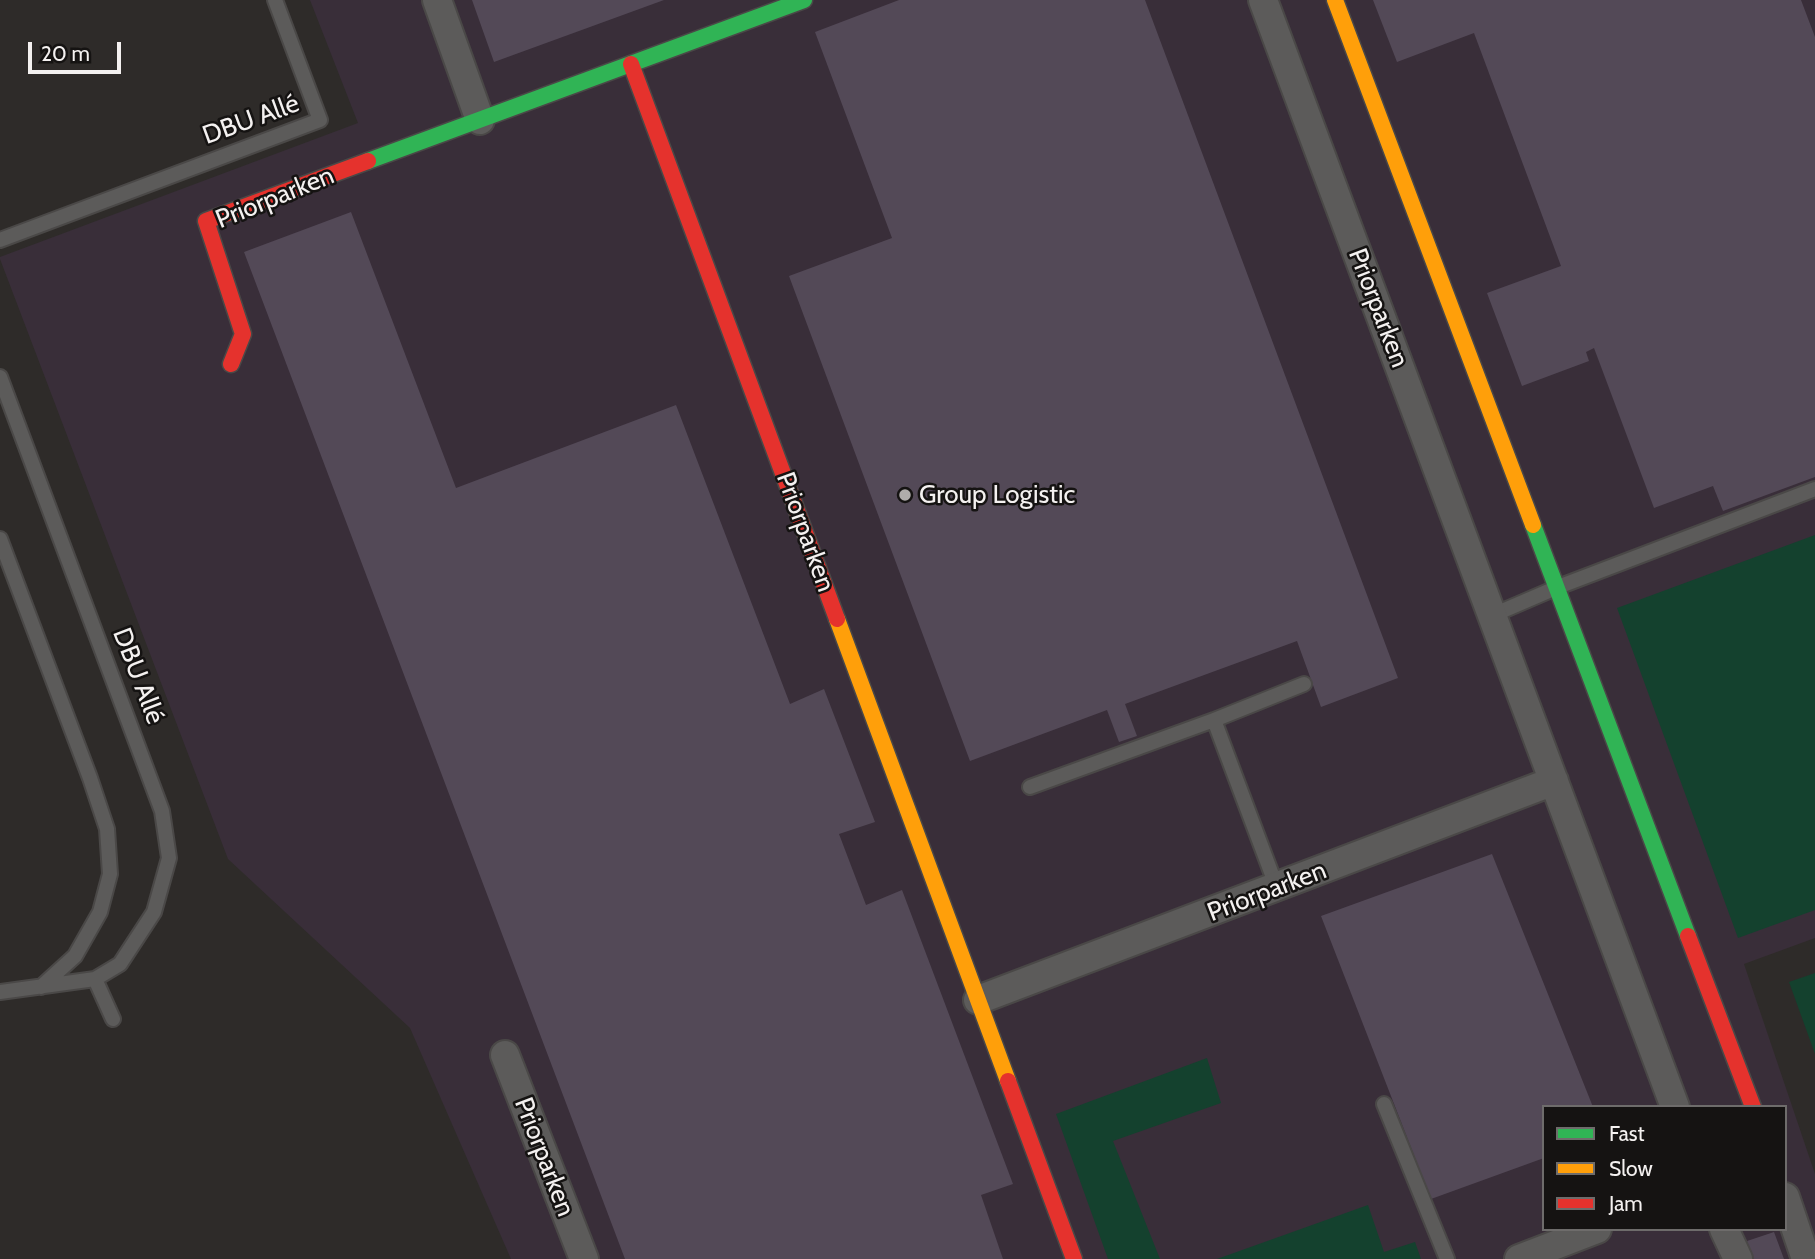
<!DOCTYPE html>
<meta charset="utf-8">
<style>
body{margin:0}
#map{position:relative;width:1815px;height:1259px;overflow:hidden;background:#2e2b29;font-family:Cabin,sans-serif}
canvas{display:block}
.legend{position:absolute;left:1542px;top:1105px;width:245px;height:126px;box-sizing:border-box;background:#151312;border:2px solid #6e6c6b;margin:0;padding:9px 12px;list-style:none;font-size:21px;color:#f4f1f0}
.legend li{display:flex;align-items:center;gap:14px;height:35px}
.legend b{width:35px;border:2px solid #6e6c6b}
.scale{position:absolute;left:28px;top:42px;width:93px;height:32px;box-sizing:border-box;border:4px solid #f4f1f0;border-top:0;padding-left:9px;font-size:21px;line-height:24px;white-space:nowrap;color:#f4f1f0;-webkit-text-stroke:5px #151312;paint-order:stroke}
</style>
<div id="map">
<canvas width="1815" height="1259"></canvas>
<ul class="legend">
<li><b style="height:9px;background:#30b455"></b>Fast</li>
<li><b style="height:9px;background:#ff9f0a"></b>Slow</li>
<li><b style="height:9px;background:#e5322d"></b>Jam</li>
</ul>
<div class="scale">20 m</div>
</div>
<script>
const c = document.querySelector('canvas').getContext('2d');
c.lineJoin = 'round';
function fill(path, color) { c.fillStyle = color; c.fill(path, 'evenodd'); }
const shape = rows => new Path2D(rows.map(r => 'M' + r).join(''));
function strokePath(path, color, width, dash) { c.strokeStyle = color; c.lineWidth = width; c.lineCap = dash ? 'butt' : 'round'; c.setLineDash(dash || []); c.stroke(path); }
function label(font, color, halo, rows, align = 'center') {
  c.font = font + ' Cabin,sans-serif'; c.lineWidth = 5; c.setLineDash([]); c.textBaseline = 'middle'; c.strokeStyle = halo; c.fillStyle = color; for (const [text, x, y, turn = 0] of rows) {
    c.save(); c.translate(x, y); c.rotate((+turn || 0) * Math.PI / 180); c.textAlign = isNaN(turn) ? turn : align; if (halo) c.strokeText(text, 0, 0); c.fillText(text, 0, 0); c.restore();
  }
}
fill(shape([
 [310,0,1815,0,1815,938,1744,964,1815,1174,1815,1259,511,1259,410,1028,228,859,0,259,0,257,358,123],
 [1544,1107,1785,1107,1785,1229,1544,1229]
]), '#392e39');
fill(shape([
 [1815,535,1815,910,1738,938,1617,608],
 [1815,973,1815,1054,1789,982],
 [1207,1058,1221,1103,1113,1141,1160,1259,1108,1259,1056,1114],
 [1368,1205,1384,1252,1415,1242,1421,1259,1217,1259]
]), '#14412e');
fill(shape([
 [472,0,664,0,494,62],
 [899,0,1145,0,1398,678,1321,707,1297,641,1125,704,1137,736,1119,742,1107,710,970,761,789,276,892,238,815,32],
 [1373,0,1801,0,1815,37,1815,477,1723,511,1713,486,1654,508,1594,348,1586,352,1589,361,1522,386,1487,293,1561,266,1474,33,1397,62],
 [351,212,456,488,676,405,790,704,824,689,875,822,839,834,866,905,902,890,1013,1184,981,1195,1003,1259,625,1259,244,252],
 [1492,854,1593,1107,1544,1107,1544,1158,1431,1199,1321,916],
 [1774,1232,1784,1259,1753,1259,1747,1241]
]), '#534957');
const lane = shape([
 [0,240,320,120,275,0],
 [0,377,162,811,169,858,154,912,120,964,95,979],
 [0,539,90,778,107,829,110,874,100,912,75,956,41,987],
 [1493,615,1558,587,1815,489],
 [1030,787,1214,720],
 [1277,888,1214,720,1304,684],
 [0,992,95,979,113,1019],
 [1384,1104,1447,1259]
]);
const street = shape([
 [437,0,480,120],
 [1263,0,1675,1107],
 [978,1000,1554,781],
 [505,1055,584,1259],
 [1785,1197,1806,1259],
 [1724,1229,1738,1259],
 [1519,1259,1597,1229]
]);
const fast = shape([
 [368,161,804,0],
 [1533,525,1688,936]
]);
const slow = shape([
 [1335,0,1533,525],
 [837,619,1008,1081]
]);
const jam = shape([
 [631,64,837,619],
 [231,364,243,334,206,221,368,161],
 [1688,936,1753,1107],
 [1008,1081,1074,1259]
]);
strokePath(lane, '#4a4847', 18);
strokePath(street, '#4a4847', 32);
strokePath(fast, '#4a4847', 19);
strokePath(slow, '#4a4847', 19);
strokePath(jam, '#4a4847', 19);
strokePath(lane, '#5c5b5a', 14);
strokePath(street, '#5c5b5a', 28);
strokePath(fast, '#30b455', 16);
strokePath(slow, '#ff9f0a', 16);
strokePath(jam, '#e5322d', 16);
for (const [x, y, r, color] of [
 [905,495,7,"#afacaa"]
]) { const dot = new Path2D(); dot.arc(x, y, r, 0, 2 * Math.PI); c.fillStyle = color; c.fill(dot); strokePath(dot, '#151312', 2.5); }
label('26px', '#f4f1f0', '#151312', [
 ["DBU Allé",251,120,-20],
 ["Priorparken",275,198,-22],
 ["Priorparken",1378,308,69],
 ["Priorparken",805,532,70],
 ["DBU Allé",138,676,69],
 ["Priorparken",1267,892,-21],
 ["Priorparken",544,1157,69]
]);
label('26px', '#f4f1f0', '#151312', [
 ["Group Logistic",919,495]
], 'left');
</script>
